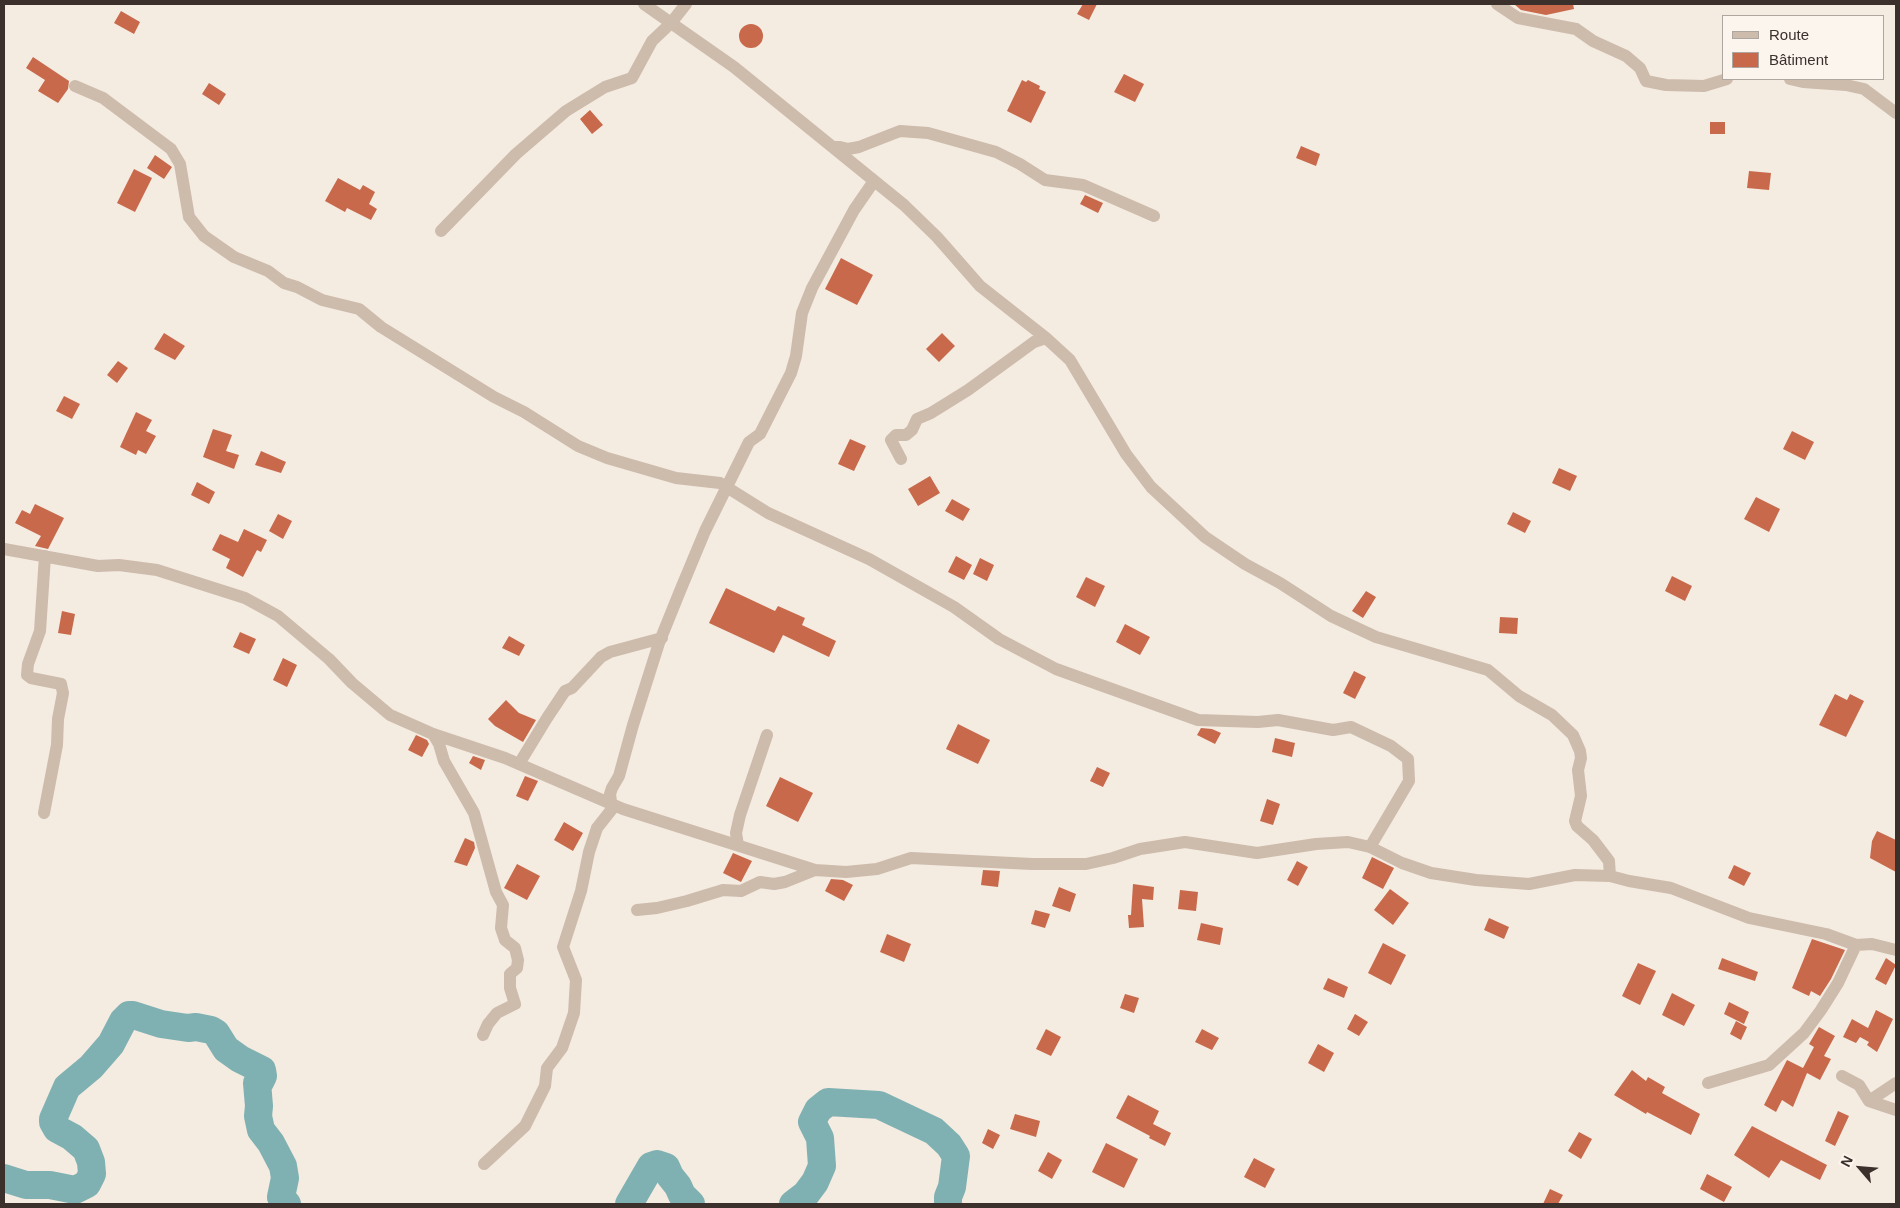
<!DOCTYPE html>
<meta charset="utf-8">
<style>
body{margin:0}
#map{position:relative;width:1900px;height:1208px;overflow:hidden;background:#f4ebe1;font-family:Arial,sans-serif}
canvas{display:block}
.frame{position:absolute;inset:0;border:5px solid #3b302b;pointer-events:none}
.legend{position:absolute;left:1722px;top:15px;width:162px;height:65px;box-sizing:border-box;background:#fbf5ee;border:1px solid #aea6a0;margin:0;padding:6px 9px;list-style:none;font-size:15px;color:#3b302b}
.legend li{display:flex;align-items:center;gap:10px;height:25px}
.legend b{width:25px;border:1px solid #aea6a0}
.north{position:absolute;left:1835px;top:1143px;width:50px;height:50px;-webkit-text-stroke:4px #fbf5ee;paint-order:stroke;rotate:297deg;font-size:14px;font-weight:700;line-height:20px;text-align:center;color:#3b302b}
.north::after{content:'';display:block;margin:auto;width:18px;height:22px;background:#3b302b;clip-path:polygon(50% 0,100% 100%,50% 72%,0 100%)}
</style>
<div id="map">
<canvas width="1900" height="1208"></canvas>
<div class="frame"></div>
<ul class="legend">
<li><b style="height:6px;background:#cdbbac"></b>Route</li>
<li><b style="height:14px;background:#c8694b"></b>Bâtiment</li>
</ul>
<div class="north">N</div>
</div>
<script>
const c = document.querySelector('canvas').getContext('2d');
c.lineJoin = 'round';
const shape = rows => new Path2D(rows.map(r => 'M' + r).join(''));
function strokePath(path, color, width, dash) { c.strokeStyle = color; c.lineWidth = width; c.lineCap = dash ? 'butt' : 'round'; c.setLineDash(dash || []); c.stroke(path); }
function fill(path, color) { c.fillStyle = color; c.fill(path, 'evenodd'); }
strokePath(shape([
 [4,1178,26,1185,50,1185,75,1190,87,1184,92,1174,91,1162,86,1149,72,1137,57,1129,53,1122,53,1119,67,1087,91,1067,111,1044,123,1021,129,1015,133,1015,161,1024,188,1028,196,1027,211,1030,216,1033,226,1049,240,1059,262,1070,263,1076,260,1082,257,1083,259,1106,258,1116,261,1130,271,1143,283,1166,285,1178,281,1197,287,1204],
 [629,1204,651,1166,657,1164,666,1167,670,1176,678,1186,682,1195,691,1204],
 [793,1204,806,1194,815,1182,822,1166,820,1138,812,1122,818,1110,828,1102,879,1105,934,1131,949,1145,956,1156,952,1187,948,1197,948,1204]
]), '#7fb0b2', 28);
fill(shape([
 [1083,4,1097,4,1089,20,1077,14],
 [1514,4,1573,4,1574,9,1546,15,1521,10],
 [121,11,140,22,134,34,114,23],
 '739 36a12 12 0 1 1 24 0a12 12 0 1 1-24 0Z',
 [33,57,69,81,68,89,58,103,38,91,45,80,26,68],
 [1124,74,1144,84,1135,102,1114,92],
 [1022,80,1026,82,1028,80,1040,86,1039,89,1046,92,1031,123,1007,111],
 [209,83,226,94,219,105,202,94],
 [590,110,603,125,592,134,580,119],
 [1710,122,1725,122,1725,134,1710,134],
 [1301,146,1320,154,1316,166,1296,158],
 [155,155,172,167,164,179,147,168],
 [134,169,152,178,135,212,117,203],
 [1749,171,1771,173,1769,190,1747,188],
 [338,178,360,190,363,185,375,192,369,204,377,209,371,220,347,208,345,212,325,201],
 [1085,195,1103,203,1098,213,1080,204],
 [841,258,873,275,857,305,825,289],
 [164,333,185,346,175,360,154,349],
 [942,333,955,346,939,362,926,349],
 [118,361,128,368,117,383,107,375],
 [64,396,80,404,72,419,56,411],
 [136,412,152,420,146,431,156,436,146,454,138,450,136,455,120,447],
 [213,429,232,435,226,451,239,455,234,469,203,457],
 [1792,431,1814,442,1805,460,1783,449],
 [850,439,866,446,854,471,838,464],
 [261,451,286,462,281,473,255,465],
 [1559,468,1577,476,1570,491,1552,483],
 [930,476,940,493,918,506,908,489],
 [197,482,215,492,209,504,191,495],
 [1756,497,1780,509,1769,532,1744,519],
 [952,499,970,509,963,521,945,511],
 [35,504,64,518,48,549,35,546,41,536,15,523,22,510,30,514],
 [1513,512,1531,521,1525,533,1507,524],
 [278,514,292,521,283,539,269,531],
 [244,529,267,540,261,552,257,550,243,577,226,568,230,559,212,550,220,534,238,542],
 [956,556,972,565,964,580,948,572],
 [980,558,994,565,987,581,973,574],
 [1672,576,1692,586,1685,601,1665,591],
 [1086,577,1105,586,1095,607,1076,597],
 [726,588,775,611,778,606,805,618,802,625,836,641,829,657,783,635,774,653,709,623],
 [1366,591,1376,597,1363,618,1352,611],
 [62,611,75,614,71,635,58,633],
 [1500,617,1518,618,1517,634,1499,633],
 [1125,624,1150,637,1140,655,1116,642],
 [240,632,256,639,249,654,233,647],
 [509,636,525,645,519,656,502,648],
 [283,658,297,665,287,687,273,680],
 [1354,671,1366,677,1355,699,1343,693],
 [1835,694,1847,700,1850,694,1864,701,1846,737,1819,725],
 [506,700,519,713,536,720,523,742,495,726,488,719],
 [958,724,990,740,978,764,946,749],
 [1201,728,1212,729,1221,733,1215,744,1197,735],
 [416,735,427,740,429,744,422,757,408,750],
 [1275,738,1295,743,1292,757,1272,752],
 [473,756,485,760,481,770,469,763],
 [1097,767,1110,773,1103,787,1090,781],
 [525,776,538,781,528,801,516,796],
 [780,777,813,793,798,822,766,806],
 [1267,799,1280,804,1273,825,1260,821],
 [564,822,583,833,573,851,554,840],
 [1877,831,1896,840,1896,872,1870,858,1872,841],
 [465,838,474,842,475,848,467,866,454,862],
 [733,853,752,861,741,882,723,873],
 [1372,857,1394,868,1383,889,1362,878],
 [1297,861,1308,867,1298,886,1287,880],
 [517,864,540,876,527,900,504,888],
 [1734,865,1751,873,1744,886,1728,878],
 [983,870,1000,871,998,887,981,885],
 [831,879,843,880,853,885,844,901,825,891],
 [1133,884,1154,887,1153,900,1142,899,1144,927,1129,928,1128,915,1131,915],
 [1059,887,1076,894,1070,912,1052,906],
 [1390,889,1409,903,1393,925,1374,910],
 [1180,890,1198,892,1196,911,1178,909],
 [1035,910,1050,914,1045,928,1031,924],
 [1489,918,1509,927,1504,939,1484,930],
 [1201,923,1223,928,1220,945,1197,940],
 [887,934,911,944,904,962,880,952],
 [1812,939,1845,950,1831,979,1820,996,1811,991,1809,996,1792,988],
 [1383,943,1406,955,1391,985,1368,973],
 [1722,958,1758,972,1755,981,1718,969],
 [1886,958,1896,965,1886,985,1875,979],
 [1638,963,1656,971,1640,1005,1622,996],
 [1328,978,1348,987,1344,998,1323,989],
 [1672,993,1695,1005,1684,1026,1662,1015],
 [1125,994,1139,998,1134,1013,1120,1008],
 [1729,1002,1749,1012,1744,1024,1724,1014],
 [1876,1010,1893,1019,1877,1052,1867,1045,1869,1042,1860,1037,1856,1043,1843,1037,1852,1019,1868,1028],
 [1355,1014,1368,1022,1359,1036,1347,1029],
 [1736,1021,1747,1027,1741,1040,1730,1034],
 [1819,1027,1835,1036,1824,1056,1831,1059,1820,1080,1807,1073,1793,1107,1782,1100,1776,1112,1764,1105,1787,1060,1803,1068,1814,1047,1809,1044],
 [1046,1029,1061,1037,1051,1056,1036,1049],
 [1202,1029,1219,1038,1212,1050,1195,1042],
 [1318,1044,1334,1053,1324,1072,1308,1063],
 [1632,1070,1646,1081,1648,1077,1665,1087,1662,1093,1700,1114,1691,1135,1647,1112,1646,1114,1614,1095],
 [1128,1095,1159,1111,1153,1124,1171,1133,1165,1146,1149,1138,1150,1136,1116,1118],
 [1838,1111,1849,1116,1835,1146,1825,1141],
 [1015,1114,1040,1121,1036,1137,1010,1129],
 [1752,1126,1827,1165,1820,1180,1781,1160,1769,1178,1734,1155],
 [988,1129,1000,1135,993,1149,982,1143],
 [1579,1132,1592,1139,1581,1159,1568,1151],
 [1106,1143,1138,1159,1124,1188,1092,1172],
 [1048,1152,1062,1160,1052,1179,1038,1171],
 [1254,1158,1275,1169,1265,1188,1244,1177],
 [1707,1174,1732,1187,1724,1202,1700,1189],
 [1550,1189,1563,1195,1558,1204,1543,1204]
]), '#c8694b');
strokePath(shape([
 [644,4,734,67,904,205,937,237,980,286,1046,338,1070,360,1126,454,1151,487,1205,537,1245,564,1280,583,1331,616,1376,637,1488,670,1519,696,1552,715,1573,735,1580,751,1581,758,1578,770,1581,796,1575,821,1577,826,1593,840,1609,861,1610,876],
 [1497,4,1518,18,1576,29,1593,41,1626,56,1640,68,1646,81,1666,85,1704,86,1727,79],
 [1790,79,1803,82,1846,85,1864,89,1896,113],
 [75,86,103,98,171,149,180,164,189,217,204,236,234,257,268,271,284,283,297,287,322,300,359,309,381,327,494,397,524,412,578,446,607,458,676,478,720,483,768,513,869,559,954,607,999,639,1056,669,1198,720,1258,722,1278,720,1333,730,1351,727,1391,746,1408,759,1409,781,1370,847],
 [833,147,840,147,848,149,859,147,900,131,928,133,996,152,1020,164,1045,180,1083,185,1154,216],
 [441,231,516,154,566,111,605,87,632,78,652,41,671,23,686,4],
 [901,459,891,440,896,435,906,435,912,430,917,419,931,413,968,390,1034,342,1046,338],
 [4,549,98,566,119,565,157,570,245,598,278,616,329,659,352,683,390,715,433,734,505,758,623,809,815,870,846,872,877,869,911,858,1032,864,1086,864,1113,858,1140,849,1185,842,1257,853,1316,844,1348,842,1370,847,1402,863,1431,873,1476,880,1529,884,1575,875,1610,876,1629,881,1671,888,1749,918,1826,934,1856,945,1872,944,1896,950],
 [433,734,439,744,444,761,474,813,496,892,503,905,501,928,505,940,515,948,518,960,517,968,510,974,510,988,515,1004,497,1013,488,1024,483,1035],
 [519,764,547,718,565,691,572,688,601,657,610,652,662,638],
 [44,813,57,745,58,719,63,693,61,684,31,678,27,675,28,664,40,631,45,556],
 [738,845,736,833,740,815,767,735],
 [637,910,657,908,687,901,723,890,741,891,760,882,774,884,785,882,815,870],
 [1842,1076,1859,1085,1869,1101,1896,1110],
 [1708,1083,1769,1065,1804,1033,1821,1010,1838,983,1856,945],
 [1869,1101,1896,1083],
 [484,1164,525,1126,545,1086,547,1068,562,1048,574,1013,576,980,563,947,581,891,589,852,597,828,612,809,610,794,612,788,619,776,633,725,659,643,680,591,705,531,749,442,760,434,791,373,796,356,802,313,812,288,854,210,874,181]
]), '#cdbbac', 12);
</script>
